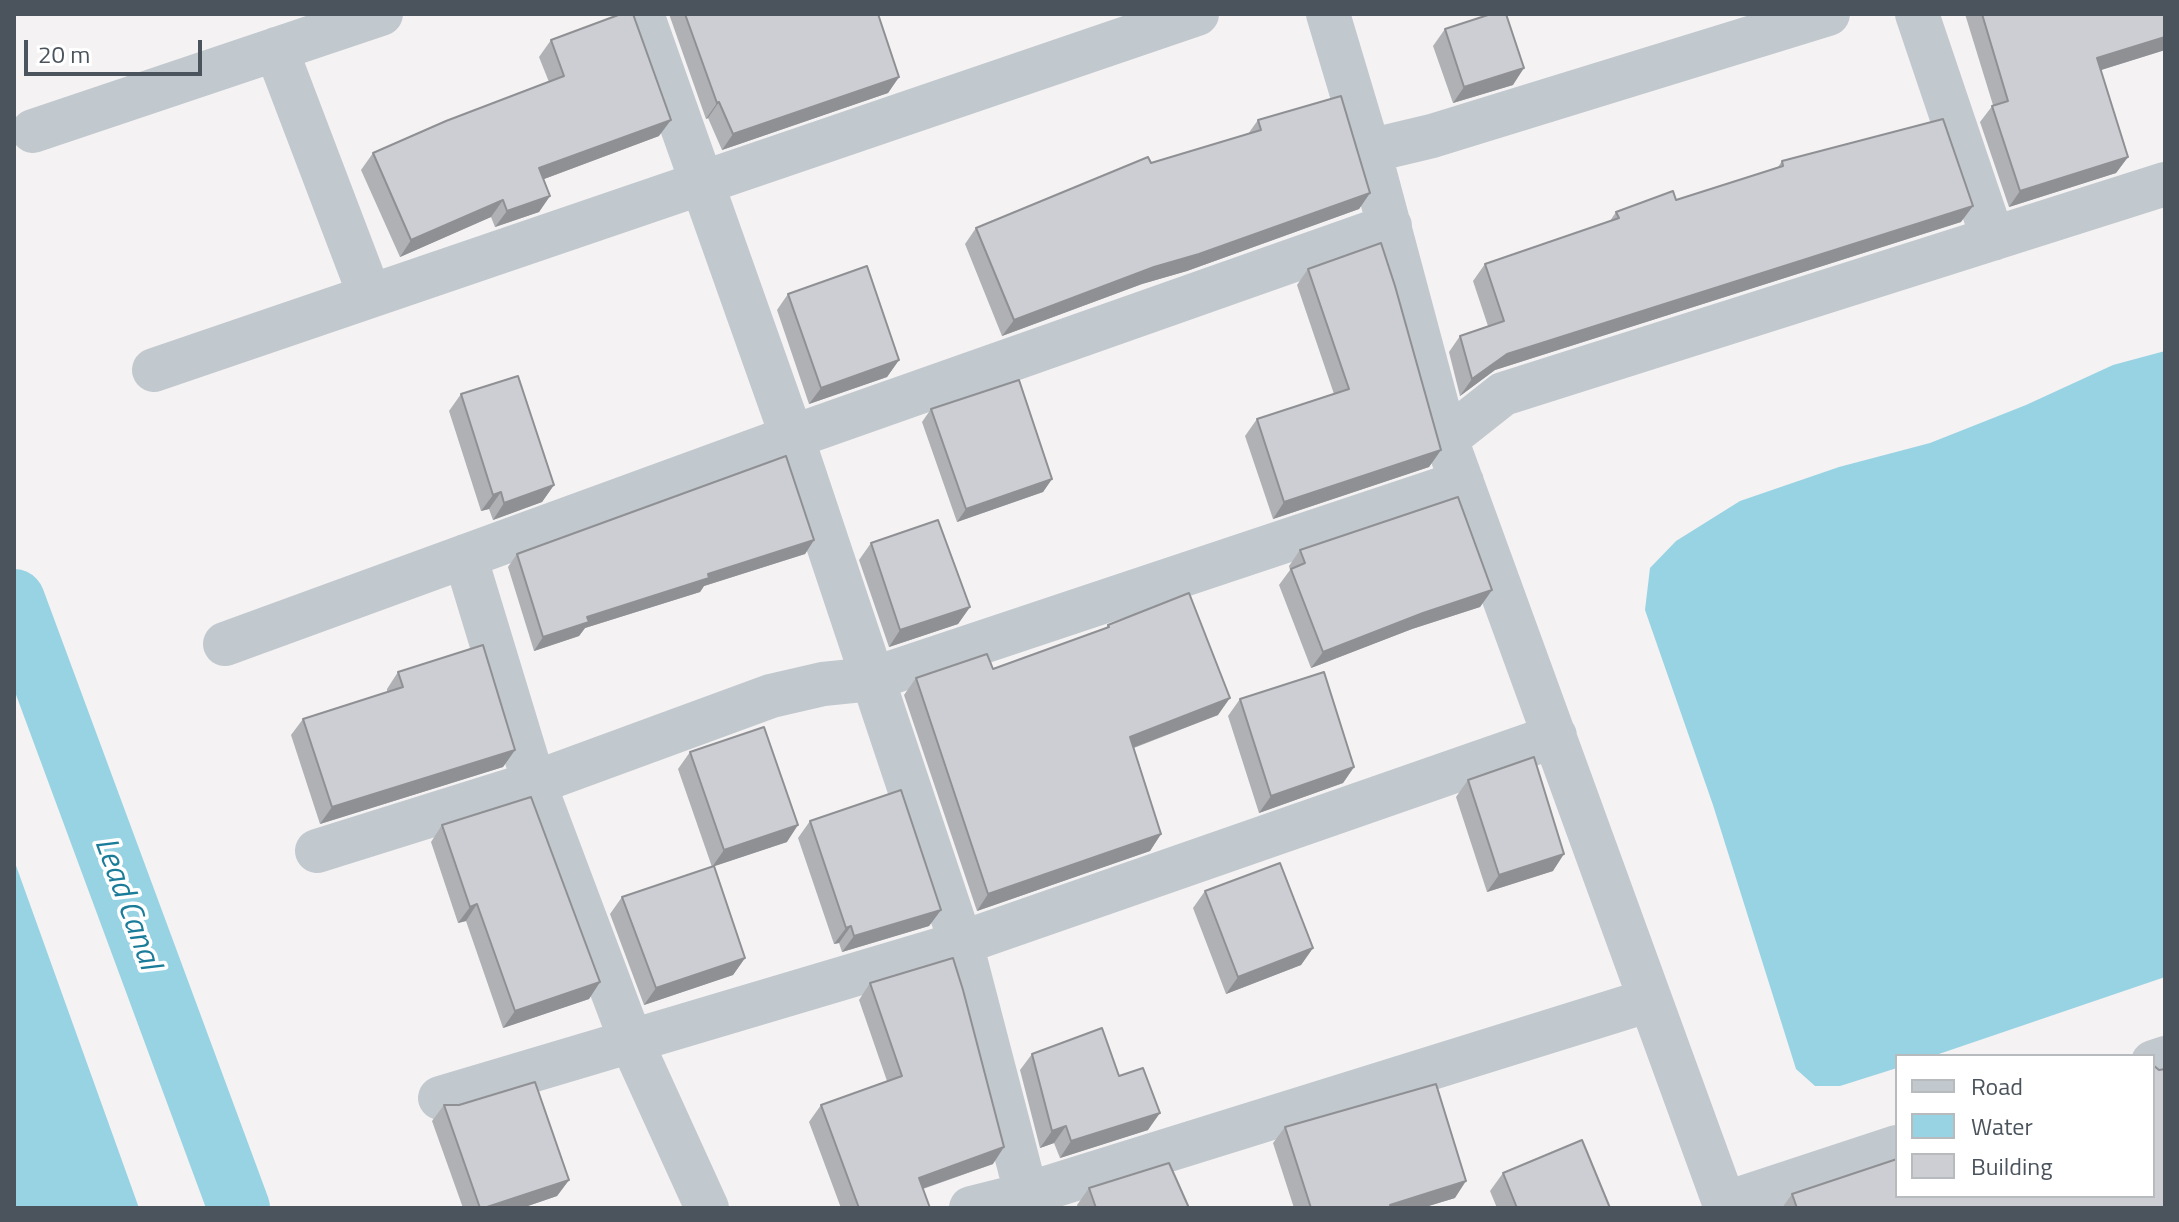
<!DOCTYPE html>
<style>
body{margin:0}
#map{position:relative;width:2179px;height:1222px;overflow:hidden;background:#f4f2f2;font-family:"Titillium Web",sans-serif}
canvas{display:block}
.frame{position:absolute;inset:0;border:16px solid #4b545d;pointer-events:none}
.legend{position:absolute;left:1895px;top:1054px;width:260px;height:144px;box-sizing:border-box;background:#fff;border:2px solid #b7bbbe;margin:0;padding:10px 14px;list-style:none;font-size:24px;color:#4b545d}
.legend li{display:flex;align-items:center;gap:16px;height:40px}
.legend b{width:40px;border:2px solid #b7bbbe}
.scale{position:absolute;left:24px;top:40px;width:178px;height:36px;box-sizing:border-box;border:4px solid #4b545d;border-top:0;padding-left:10px;font-size:24px;line-height:28px;white-space:nowrap;color:#4b545d;-webkit-text-stroke:6px #fff;paint-order:stroke}
</style>
<div id="map">
<canvas width="2179" height="1222"></canvas>
<div class="frame"></div>
<ul class="legend">
<li><b style="height:10px;background:#c1c8ce"></b>Road</li>
<li><b style="height:22px;background:#98d3e4"></b>Water</li>
<li><b style="height:22px;background:#ccced3"></b>Building</li>
</ul>
<div class="scale">20 m</div>
</div>
<script>
const c = document.querySelector('canvas').getContext('2d');
c.lineJoin = 'round';
function fill(path, color) { c.fillStyle = color; c.fill(path, 'evenodd'); }
const shape = rows => new Path2D(rows.map(r => 'M' + r).join(''));
function strokePath(path, color, width, dash) { c.strokeStyle = color; c.lineWidth = width; c.lineCap = dash ? 'butt' : 'round'; c.setLineDash(dash || []); c.stroke(path); }
function label(font, color, halo, rows, align = 'center') {
  c.font = font + ' "Titillium Web",sans-serif'; c.lineWidth = 7; c.setLineDash([]); c.textBaseline = 'middle'; c.strokeStyle = halo; c.fillStyle = color; for (const [text, x, y, turn = 0] of rows) {
    c.save(); c.translate(x, y); c.rotate((+turn || 0) * Math.PI / 180); c.textAlign = isNaN(turn) ? turn : align; if (halo) c.strokeText(text, 0, 0); c.fillText(text, 0, 0); c.restore();
  }
}
fill(shape([
 [2165,351,2165,977,1933,1056,1897,1056,1897,1068,1840,1086,1815,1086,1796,1069,1713,805,1645,610,1650,568,1676,541,1740,501,1839,467,1930,443,2026,405,2113,365],
 [14,860,139,1208,14,1208]
]), '#98d3e4');
strokePath(shape([
 [14,600,239,1208]
]), '#98d3e4', 62);
strokePath(shape([
 [642,14,792,437,961,943,1030,1208],
 [1328,14,1369,151,1446,439,1726,1208],
 [1917,14,1993,239],
 [276,49,370,296],
 [33,131,381,14],
 [1369,151,1432,136,1828,14],
 [154,370,1197,14],
 [1446,439,1503,394,2165,184],
 [465,556,534,783,631,1041,707,1208],
 [225,644,792,437,1390,226],
 [317,851,534,783,771,696,823,684,872,679,1462,482],
 [2153,1062,2165,1058],
 [440,1098,961,943,1555,736],
 [1724,1204,1897,1147],
 [971,1208,1027,1194,1650,1000]
]), '#c1c8ce', 44);
fill(shape([
 [669,14,878,14,899,77,888,93,722,150,708,118,706,119],
 [1965,14,2165,14,2165,50,2101,70,2128,157,2116,173,2009,207,1980,122,1993,105],
 [1445,29,1513,85,1453,103,1433,46],
 [551,40,659,136,544,179,550,196,539,212,495,227,491,217,400,257,361,170,373,153,549,82,539,57],
 [1258,120,1370,193,1359,209,1187,271,1142,284,1002,336,965,244,976,228,1151,163,1248,134],
 [1782,161,1961,222,1495,370,1460,396,1449,352,1460,336,1488,326,1473,281,1485,264,1610,221,1616,212,1676,200,1778,167],
 [1308,269,1441,450,1429,467,1273,519,1245,436,1257,419,1334,394,1297,285],
 [788,294,899,360,887,377,809,404,777,310],
 [461,394,554,485,542,502,493,520,489,509,481,511,449,411],
 [931,409,1052,479,1043,492,957,522,922,422],
 [814,540,805,554,704,586,700,592,585,628,579,636,534,651,508,567,517,554],
 [871,543,970,607,958,624,889,647,859,560],
 [1300,550,1492,590,1480,607,1412,629,1311,668,1279,585,1290,570,1289,566],
 [1108,625,1218,715,1134,748,1161,834,1150,851,977,911,904,695,916,678,993,669,1106,628],
 [398,672,515,750,503,767,320,824,291,735,303,719,387,692,387,689],
 [1240,699,1354,767,1343,783,1259,813,1228,716],
 [690,752,787,842,714,866,745,958,733,975,644,1005,610,914,622,897,712,867,678,769],
 [1468,780,1553,871,1487,892,1456,797],
 [810,821,941,910,929,926,842,952,839,943,834,944,798,838],
 [442,825,600,982,589,999,503,1028,466,921,458,923,431,842],
 [1205,891,1313,948,1301,965,1226,994,1193,908],
 [870,983,993,1164,923,1189,930,1208,841,1208,809,1122,821,1105,887,1081,859,1000],
 [1032,1054,1119,1076,1148,1130,1060,1158,1054,1143,1040,1148,1020,1070],
 [444,1105,569,1180,557,1196,522,1208,463,1208,432,1121],
 [1285,1127,1455,1198,1422,1208,1294,1208,1273,1143],
 [1503,1173,1610,1208,1497,1208,1490,1191],
 [1089,1188,1189,1208,1078,1208,1077,1205],
 [1792,1194,2165,1208,1782,1208]
]), '#afb1b5');
fill(shape([
 [2165,37,2165,50,2085,75,2097,58],
 [1524,68,1513,85,1453,103,1464,87],
 [899,77,888,93,722,150,733,134],
 [719,102,708,118,706,119,717,103],
 [671,120,659,136,528,185,539,168],
 [2128,157,2116,173,2009,207,2020,191],
 [1370,193,1359,209,1187,271,1142,284,1002,336,1014,320,1154,267],
 [550,196,539,212,495,227,507,211],
 [503,200,491,217,400,257,411,240],
 [1973,206,1961,222,1495,370,1460,396,1472,379,1507,354],
 [899,360,887,377,809,404,821,388],
 [1441,450,1429,467,1273,519,1284,502],
 [1052,479,1043,492,957,522,966,509],
 [554,485,542,502,493,520,504,503],
 [501,492,489,509,481,511,493,495],
 [814,540,805,554,704,586,700,592,585,628,579,636,534,651,543,637,587,617,708,574],
 [1492,590,1480,607,1412,629,1311,668,1323,652,1423,613],
 [970,607,958,624,889,647,900,630],
 [1230,698,1218,715,1119,753,1130,737],
 [515,750,503,767,320,824,332,807],
 [1354,767,1343,783,1259,813,1271,796],
 [798,825,787,842,712,867,724,850],
 [1161,834,1150,851,977,911,988,894],
 [1564,854,1553,871,1487,892,1499,875],
 [477,904,466,921,458,923,470,907],
 [941,910,929,926,842,952,854,936],
 [851,926,839,943,834,944,846,928],
 [1313,948,1301,965,1226,994,1238,977],
 [745,958,733,975,644,1005,656,988],
 [600,982,589,999,503,1028,515,1011],
 [1160,1113,1148,1130,1060,1158,1071,1141],
 [1066,1126,1054,1143,1040,1148,1052,1131],
 [1004,1147,993,1164,907,1194,919,1178],
 [569,1180,557,1196,522,1208,484,1208],
 [1466,1181,1455,1198,1422,1208,1388,1208,1390,1205]
]), '#8f9094');
const building = shape([
 [621,14,633,14,671,120,539,168,550,196,507,211,503,200,411,240,373,153,446,121,564,76,551,40,621,14],
 [685,14,878,14,899,77,733,134,719,102,717,103,685,14],
 [1491,14,1506,14,1524,68,1464,87,1445,29,1491,14],
 [1982,14,2165,14,2165,37,2097,58,2128,157,2020,191,1992,106,2008,101,1982,14],
 [1341,96,1370,193,1199,254,1154,267,1014,320,976,228,1148,157,1151,163,1261,130,1258,120,1341,96],
 [1943,119,1973,206,1507,354,1472,379,1460,336,1504,321,1485,264,1619,218,1616,212,1673,191,1676,200,1783,166,1782,161,1943,119],
 [1381,243,1395,286,1441,450,1284,502,1257,419,1349,389,1308,269,1381,243],
 [867,266,899,360,821,388,788,294,867,266],
 [518,376,554,485,504,503,501,492,493,495,461,394,518,376],
 [1019,380,1052,479,966,509,931,409,1019,380],
 [786,456,814,540,708,574,709,578,587,617,589,622,543,637,517,554,786,456],
 [1458,497,1492,590,1423,613,1323,652,1291,569,1305,563,1300,550,1458,497],
 [938,520,970,607,900,630,871,543,938,520],
 [1189,593,1230,698,1130,737,1161,834,988,894,916,678,987,654,993,669,1109,627,1108,625,1189,593],
 [483,645,515,750,332,807,303,719,403,687,398,672,483,645],
 [1324,672,1354,767,1271,796,1240,699,1324,672],
 [764,727,798,825,724,850,690,752,764,727],
 [1534,757,1564,854,1499,875,1468,780,1534,757],
 [901,790,941,910,854,936,851,926,846,928,810,821,901,790],
 [531,797,600,982,515,1011,477,904,470,907,442,825,531,797],
 [1280,863,1313,948,1238,977,1205,891,1280,863],
 [714,866,745,958,656,988,622,897,714,866],
 [953,958,963,990,1004,1147,919,1178,930,1208,859,1208,821,1105,902,1076,870,983,953,958],
 [1102,1028,1119,1076,1143,1068,1160,1113,1071,1141,1066,1126,1052,1131,1032,1054,1102,1028],
 [2153,1065,2159,1070,2165,1069,2165,1208,1797,1208,1792,1194,1897,1159,1897,1196,2153,1196,2153,1065],
 [535,1082,569,1180,484,1208,480,1208,444,1105,459,1105,535,1082],
 [1436,1084,1466,1181,1390,1205,1392,1208,1311,1208,1285,1127,1436,1084],
 [1582,1140,1610,1208,1517,1208,1503,1173,1582,1140],
 [1169,1163,1189,1208,1096,1208,1089,1188,1169,1163]
]);
fill(building, '#ccced3');
strokePath(building, '#8f9094', 2);
label('italic 32px', '#1b7c99', '#fff', [
 ["Lead Canal",126,904,70]
]);
</script>
